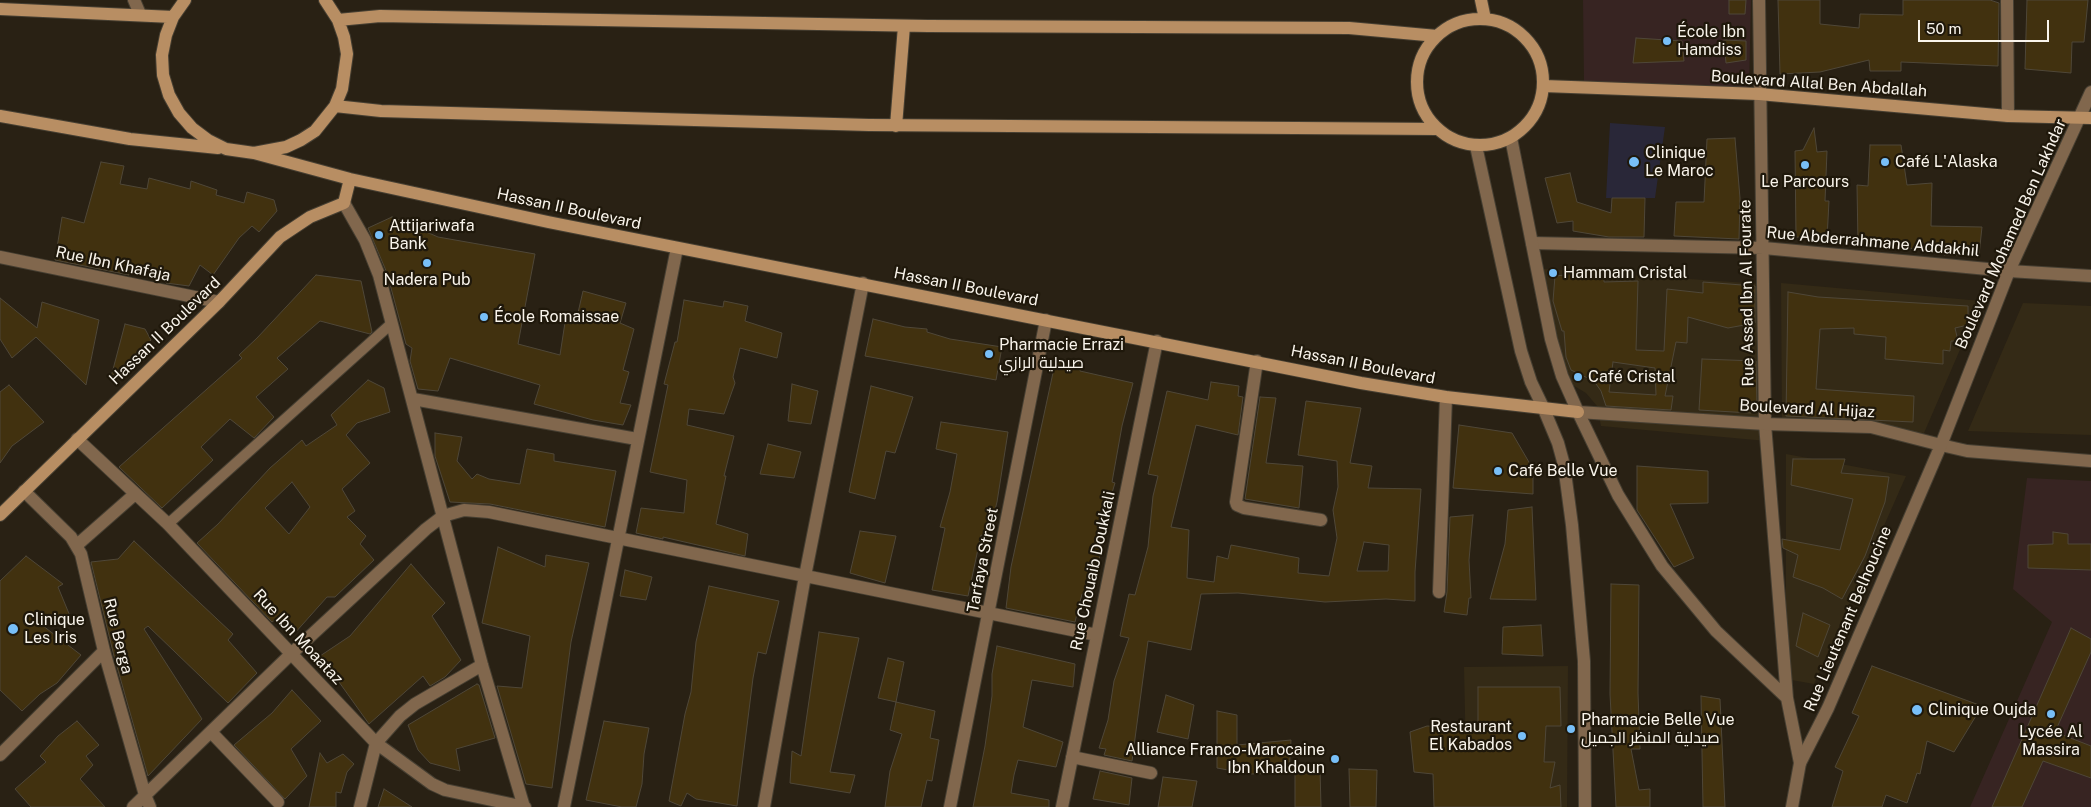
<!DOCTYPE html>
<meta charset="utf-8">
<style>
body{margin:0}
#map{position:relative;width:2091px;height:807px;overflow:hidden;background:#292114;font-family:"Public Sans",sans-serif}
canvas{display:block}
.scale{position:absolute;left:1918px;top:20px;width:131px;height:22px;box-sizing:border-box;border:2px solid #f9f4eb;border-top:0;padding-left:6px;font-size:15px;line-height:18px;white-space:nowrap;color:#f9f4eb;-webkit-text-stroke:4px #1f180b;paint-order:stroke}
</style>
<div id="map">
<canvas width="2091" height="807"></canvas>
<div class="scale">50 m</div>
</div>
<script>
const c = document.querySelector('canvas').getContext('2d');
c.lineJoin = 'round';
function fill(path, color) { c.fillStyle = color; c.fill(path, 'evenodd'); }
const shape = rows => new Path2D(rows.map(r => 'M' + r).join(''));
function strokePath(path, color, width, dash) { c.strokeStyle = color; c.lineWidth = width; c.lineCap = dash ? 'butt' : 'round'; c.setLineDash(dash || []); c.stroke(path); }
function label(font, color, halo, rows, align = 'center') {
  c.font = font + ' "Public Sans",Cairo,sans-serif'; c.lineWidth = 4.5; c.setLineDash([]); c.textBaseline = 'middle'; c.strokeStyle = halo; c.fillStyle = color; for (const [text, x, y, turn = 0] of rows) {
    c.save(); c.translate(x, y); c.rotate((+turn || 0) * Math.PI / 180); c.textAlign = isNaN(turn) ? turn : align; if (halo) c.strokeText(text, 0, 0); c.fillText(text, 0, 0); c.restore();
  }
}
fill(shape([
 [1543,269,1762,284,1767,441,1601,426,1597,406,1586,393,1561,378],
 [1781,283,1981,301,1924,433,1782,431],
 [2023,303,2091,306,2091,435,1968,431],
 [1786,454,1906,476,1814,684,1786,679],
 [1568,666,1567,807,1467,807,1464,667]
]), '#342a16');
fill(shape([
 [1583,0,1751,0,1749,88,1584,82],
 [2027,478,2091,481,2091,807,1970,807,2052,622,2013,589]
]), '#372422');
fill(shape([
 [1610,123,1665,127,1655,198,1606,198]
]), '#292738');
const building = shape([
 [1729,0,1746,0,1745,14,1729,14,1729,0],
 [1778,0,1820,0,1820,24,1859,28,1860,14,1903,15,1903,0,1990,0,1999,3,1998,66,1901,62,1901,71,1870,71,1869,60,1820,72,1780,74,1778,0],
 [2027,0,2088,0,2084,42,2072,42,2071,73,2025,69,2027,0],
 [1636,38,1682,41,1684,61,1633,63,1636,38],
 [1724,40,1746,41,1746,60,1726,63,1724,40],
 [1814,128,1817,152,1827,151,1825,201,1829,201,1827,239,1796,237,1795,151,1803,150,1814,128],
 [1735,138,1740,198,1739,239,1674,236,1676,202,1704,202,1707,139,1735,138],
 [1870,145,1901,145,1907,185,1932,183,1931,226,1982,227,1979,255,1944,255,1944,251,1858,244,1857,185,1868,186,1870,145],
 [101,162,124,166,120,184,147,189,149,178,190,189,191,181,217,190,216,195,244,203,247,192,274,200,277,211,259,232,252,226,239,238,213,275,200,265,189,286,166,283,166,274,131,267,129,275,55,260,62,217,84,223,101,162],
 [1570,173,1577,202,1611,213,1612,198,1645,198,1644,237,1609,237,1573,231,1573,221,1557,223,1545,178,1570,173],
 [392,217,438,237,535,254,518,344,560,355,566,316,577,317,583,291,626,303,620,323,634,329,623,370,629,372,620,403,631,405,623,425,593,420,534,404,540,385,450,358,438,391,418,389,410,361,412,348,406,344,387,273,368,228,392,217],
 [1565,271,1604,275,1604,282,1638,281,1636,350,1664,351,1667,289,1703,293,1703,282,1755,286,1755,323,1728,328,1688,317,1687,343,1676,342,1665,396,1673,396,1671,410,1606,406,1601,391,1594,381,1571,370,1566,357,1564,331,1562,331,1553,301,1555,276,1565,275,1565,271],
 [1613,362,1655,368,1656,395,1609,392,1613,362],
 [316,275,361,281,372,332,370,334,320,321,277,358,288,369,256,397,274,417,254,438,230,419,201,447,213,460,162,508,119,467,242,358,239,355,257,338,316,275],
 [1788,292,1818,297,1968,306,1968,325,1955,328,1958,341,1951,341,1950,351,1943,350,1943,364,1885,359,1886,337,1854,334,1854,328,1820,329,1816,389,1914,396,1913,422,1786,416,1788,292],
 [0,298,37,328,42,302,99,320,86,385,36,337,12,358,0,339,0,298],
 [684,300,723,307,724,301,748,306,745,321,782,333,777,358,740,348,733,377,735,383,724,414,689,409,687,425,734,436,724,476,726,476,716,524,748,534,745,556,663,537,663,539,636,533,641,508,684,513,687,480,650,472,668,385,664,384,675,342,677,342,684,300],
 [873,319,905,327,927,329,927,332,950,339,1002,347,996,380,865,356,873,319],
 [125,324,145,329,151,340,111,377,125,324],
 [1056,359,1081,364,1080,371,1133,383,1122,426,1112,482,1115,483,1108,506,1106,530,1093,584,1092,596,1082,594,1075,622,1006,608,1011,567,1056,359],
 [1702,359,1756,361,1757,407,1751,413,1699,410,1702,359],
 [368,380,384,388,390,412,357,423,346,435,370,463,342,489,355,511,347,517,366,536,360,544,374,560,335,597,327,597,294,634,279,617,272,622,197,543,218,524,270,468,302,440,306,446,337,425,331,415,368,380],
 [292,482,310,507,289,534,265,508,292,482],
 [1211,382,1239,386,1238,396,1243,397,1238,435,1196,425,1171,527,1189,530,1187,578,1214,582,1217,556,1228,559,1231,545,1299,558,1298,573,1329,576,1337,538,1333,510,1338,487,1337,461,1298,455,1306,401,1361,408,1350,463,1372,466,1368,488,1421,489,1415,572,1415,601,1386,599,1325,602,1238,593,1201,594,1191,650,1148,641,1132,761,1104,755,1106,749,1099,748,1108,720,1114,681,1129,638,1120,636,1129,594,1135,595,1148,547,1153,496,1158,476,1148,474,1167,391,1208,400,1211,382],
 [1364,542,1389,545,1388,571,1357,571,1364,542],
 [792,384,818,391,811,424,788,421,792,384],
 [9,385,44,422,12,446,0,463,0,392,9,385],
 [871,386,913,397,895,453,886,451,875,499,849,492,871,386],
 [1260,397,1276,398,1266,463,1303,466,1299,508,1245,499,1260,397],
 [941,422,1008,432,997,502,988,537,981,535,968,596,932,590,945,528,940,527,950,492,957,454,936,449,941,422],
 [1459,425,1512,433,1533,469,1533,494,1453,488,1459,425],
 [435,433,462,437,457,461,472,479,477,474,489,479,520,484,527,449,554,454,554,461,616,471,605,527,490,504,450,502,435,456,435,433],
 [768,444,801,452,794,478,760,474,768,444],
 [1793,459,1845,459,1841,473,1889,477,1885,502,1865,556,1842,599,1823,588,1793,577,1798,555,1783,548,1782,539,1840,550,1853,499,1791,485,1793,459],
 [1637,466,1708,471,1708,503,1670,504,1694,558,1674,567,1637,510,1637,466],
 [1532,507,1536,600,1490,599,1505,544,1508,510,1532,507],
 [1473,515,1469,560,1471,598,1469,598,1467,615,1444,612,1447,592,1450,517,1473,515],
 [860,531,896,536,885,583,850,573,860,531],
 [2053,532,2068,534,2068,544,2091,544,2091,570,2028,568,2028,545,2053,544,2053,532],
 [134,541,233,634,228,640,257,673,228,703,148,626,144,629,202,719,148,776,114,656,91,562,118,559,134,541],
 [498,547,545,567,546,555,589,563,571,642,552,788,526,784,497,686,522,688,530,636,482,623,498,547],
 [26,556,63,584,58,587,70,616,38,622,81,655,57,683,40,694,22,711,0,690,0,581,26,556],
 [411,564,445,603,432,616,461,660,445,677,430,686,423,676,369,724,334,675,317,658,350,636,411,564],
 [625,570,652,577,646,600,620,596,625,570],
 [1611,584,1639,585,1638,693,1640,749,1631,749,1639,790,1650,789,1650,807,1616,807,1610,694,1611,584],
 [709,586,779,601,766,654,758,652,753,678,737,806,696,799,687,793,681,806,669,801,685,714,691,692,696,642,709,586],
 [1803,613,1830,625,1818,657,1796,646,1803,613],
 [1541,625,1543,656,1502,654,1503,627,1541,625],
 [2071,628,2091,639,2091,652,2055,732,2091,746,2091,778,2043,761,2022,807,1992,807,2071,628],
 [819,632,859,638,830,772,855,775,850,793,790,783,792,751,801,756,819,632],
 [997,646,1075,664,1073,687,1032,680,1023,727,1063,742,1056,767,1018,760,1014,775,1011,793,1049,800,1049,807,973,807,985,746,992,696,992,674,997,646],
 [888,658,904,662,896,702,878,698,888,658],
 [1872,666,1982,706,1954,752,1927,741,1920,774,1917,773,1907,803,1886,795,1882,807,1832,807,1843,771,1835,767,1859,716,1852,713,1872,666],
 [477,684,479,685,495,738,456,749,460,771,430,763,418,750,408,725,477,684],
 [1478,687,1560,687,1561,726,1546,726,1544,762,1555,762,1550,788,1560,785,1561,807,1434,807,1433,774,1414,772,1410,732,1427,726,1478,728,1478,687],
 [292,690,321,721,291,749,307,776,285,799,234,745,272,713,292,690],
 [1166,695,1194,705,1188,739,1157,732,1166,695],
 [1701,696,1720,699,1725,807,1703,807,1701,696],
 [896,702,935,711,930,738,939,740,932,781,927,780,921,807,885,807,890,771,902,734,890,730,896,702],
 [1217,711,1237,715,1237,745,1291,740,1289,773,1250,774,1217,768,1217,711],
 [77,721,99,745,86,756,93,765,80,779,105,807,31,807,15,789,46,762,40,756,58,736,77,721],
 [604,721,649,728,644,754,642,784,636,807,622,807,586,800,604,721],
 [320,753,327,763,343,754,354,764,347,772,341,793,336,792,336,807,309,807,320,753],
 [1320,769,1321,807,1295,807,1295,771,1320,769],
 [1349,769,1377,770,1376,807,1350,807,1349,769],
 [1100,771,1132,778,1129,805,1093,799,1100,771],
 [1163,777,1197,781,1192,807,1158,807,1163,777],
 [384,789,412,807,378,807,384,789]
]);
fill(building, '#41310f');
strokePath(building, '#4f4738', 1);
const service = shape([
 [168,524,391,324]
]);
const minor = shape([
 [134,0,140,14],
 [1759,0,1765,424,1787,698,1800,763],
 [2007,0,2008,116],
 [344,203,365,240,379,275,482,665,524,807],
 [1532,243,1764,248,2009,271,2091,276],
 [0,257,219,302],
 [1257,361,1236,502,1237,505,1244,508,1321,520],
 [413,399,637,439],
 [1543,407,1558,443,1564,465,1572,525,1584,661,1585,807],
 [1578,412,1618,495,1662,566,1716,631,1787,698],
 [77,439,168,524,376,743,432,784,445,790,525,807],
 [1941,445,1967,451,2091,461],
 [24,491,71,537,81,554,104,651,145,795,150,807],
 [77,545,135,494],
 [1439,592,1446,397],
 [211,732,278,802],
 [0,755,104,651],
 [1072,757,1151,773],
 [133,807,291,654,426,529,443,516,464,510,489,512,1097,635],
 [360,807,376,743,400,716,415,704,482,665],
 [564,807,677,248],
 [764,807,805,576,863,283],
 [950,807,1046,320],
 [1062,807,1157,341]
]);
const tertiary = shape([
 [1511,138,1551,339,1562,376,1578,412,1765,424,1871,427,1941,445],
 [1476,146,1521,351,1531,382,1543,407],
 [1792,807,1800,763,1828,708,1941,445,2009,271,2091,92]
]);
const secondary = shape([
 [185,0,173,17,166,35,162,55,163,75,169,95,179,113,192,128,208,140,226,149,254,153,286,147,301,140,315,131,335,106,342,89,347,54,344,37,338,20,325,0],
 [1481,0,1485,19],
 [0,9,173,17],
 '1417 82a63 63 0 1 1 126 0a63 63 0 1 1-126 0Z',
 [338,20,380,16,928,26,1349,28,1437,36],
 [1544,86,1759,94,2008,116,2091,118],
 [335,106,381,111,869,125,1437,129],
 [0,116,130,139,218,148],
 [896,126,904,26],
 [254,153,350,179,548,222,1361,383,1446,397,1578,412],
 [0,515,219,302,280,237,310,217,344,203,350,179]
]);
strokePath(service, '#463f32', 12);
strokePath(minor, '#463f32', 14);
strokePath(tertiary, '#463f32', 14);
strokePath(secondary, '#463f32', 14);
strokePath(service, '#81674d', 10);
strokePath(minor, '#81674d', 12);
strokePath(tertiary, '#81674d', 12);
strokePath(secondary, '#b88e63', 12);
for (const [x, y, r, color] of [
 [1667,41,5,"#78bff7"],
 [1634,162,6,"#78bff7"],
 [1885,162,5,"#78bff7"],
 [1805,165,5,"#78bff7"],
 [379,235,5,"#78bff7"],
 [427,263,5,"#78bff7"],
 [1553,273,5,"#78bff7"],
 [484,317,5,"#78bff7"],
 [989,354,5,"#78bff7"],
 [1578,377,5,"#78bff7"],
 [1498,471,5,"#78bff7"],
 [13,629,6,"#78bff7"],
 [1917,710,6,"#78bff7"],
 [2051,714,5,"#78bff7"],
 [1571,729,5,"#78bff7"],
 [1522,736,5,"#78bff7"],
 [1335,759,5,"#78bff7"]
]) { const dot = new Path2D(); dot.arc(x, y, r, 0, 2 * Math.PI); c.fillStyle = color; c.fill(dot); strokePath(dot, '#1f180b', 2); }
label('16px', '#f9f4eb', '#1f180b', [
 ["École Ibn",1677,32],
 ["Hamdiss",1677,50],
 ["Clinique",1645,153],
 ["Le Maroc",1645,171],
 ["Café L'Alaska",1895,162],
 ["Le Parcours",1805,182,"center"],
 ["Attijariwafa",389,226],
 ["Bank",389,244],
 ["Hammam Cristal",1563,273],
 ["Nadera Pub",427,280,"center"],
 ["École Romaissae",494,317],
 ["Pharmacie Errazi",999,345],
 ["صيدلية الرازي",999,363],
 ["Café Cristal",1588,377],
 ["Café Belle Vue",1508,471],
 ["Clinique",24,620],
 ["Les Iris",24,638],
 ["Clinique Oujda",1928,710],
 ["Pharmacie Belle Vue",1581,720],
 ["صيدلية المنظر الجميل",1581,738],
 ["Restaurant",1512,727,"right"],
 ["El Kabados",1512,745,"right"],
 ["Lycée Al",2051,732,"center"],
 ["Massira",2051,750,"center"],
 ["Alliance Franco-Marocaine",1325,750,"right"],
 ["Ibn Khaldoun",1325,768,"right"]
], 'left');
label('16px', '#f9f4eb', '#1f180b', [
 ["Boulevard Allal Ben Abdallah",1819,84,4],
 ["Hassan II Boulevard",569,209,12],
 ["Boulevard Mohamed Ben Lakhdar",2011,234,-66],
 ["Rue Abderrahmane Addakhil",1873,242,5],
 ["Rue Ibn Khafaja",113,264,12],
 ["Hassan II Boulevard",966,287,11],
 ["Rue Assad Ibn Al Fourate",1747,293,-91],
 ["Hassan II Boulevard",165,331,-44],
 ["Hassan II Boulevard",1363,365,11],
 ["Boulevard Al Hijaz",1807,409,3],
 ["Tarfaya Street",983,560,-79],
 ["Rue Chouaib Doukkali",1093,571,-78],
 ["Rue Lieutenant Belhoucine",1848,619,-67],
 ["Rue Berga",118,636,76],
 ["Rue Ibn Moaataz",298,637,47]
]);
</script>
